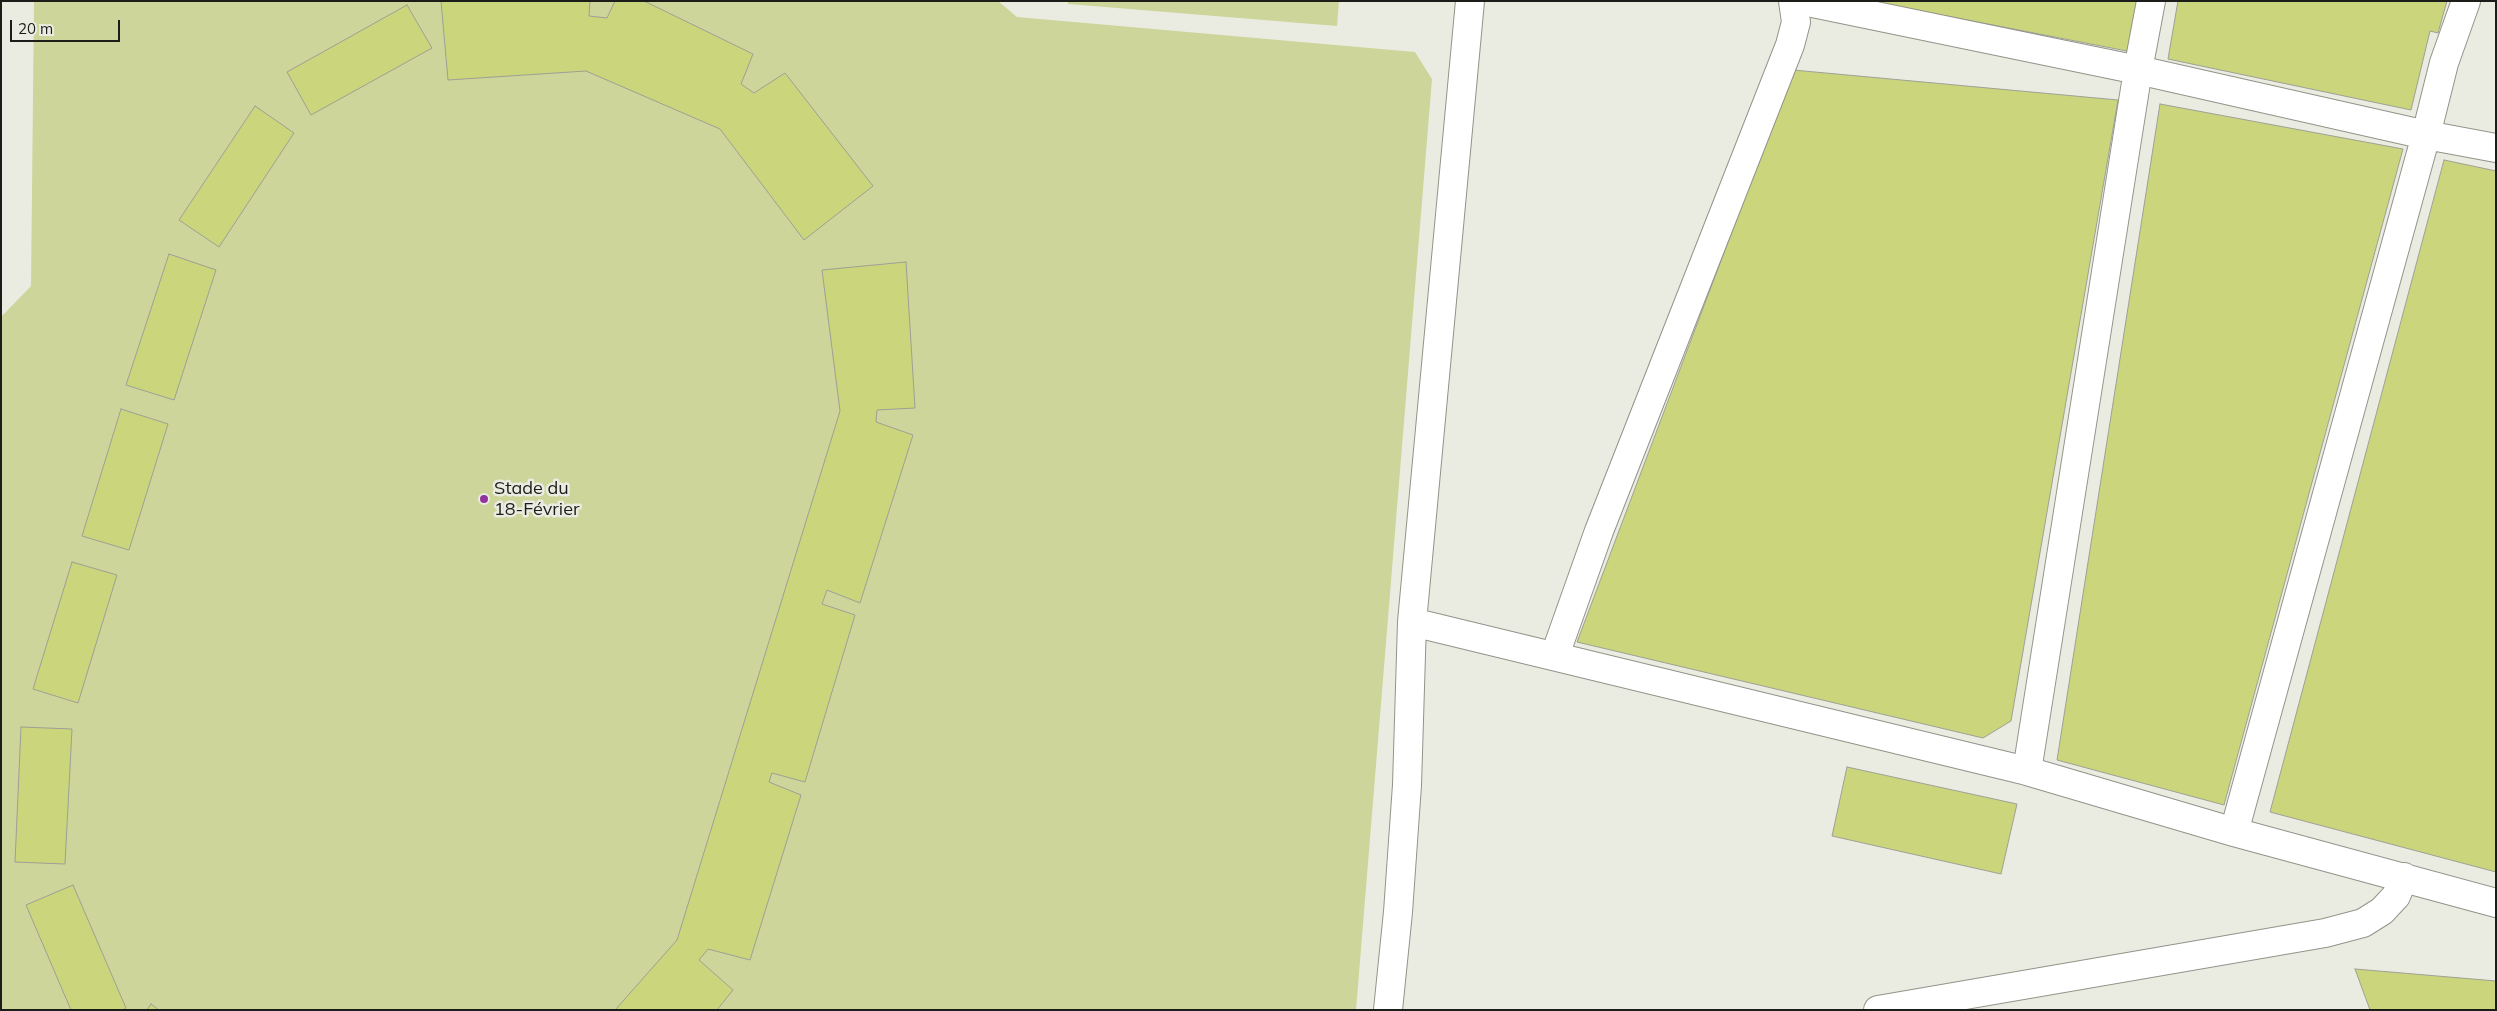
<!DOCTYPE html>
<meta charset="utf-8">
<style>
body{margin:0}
#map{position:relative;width:2497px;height:1011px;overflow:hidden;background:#ebece1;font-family:Mulish,sans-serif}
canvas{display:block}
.frame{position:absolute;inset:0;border:2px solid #1c1d19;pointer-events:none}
.scale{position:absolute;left:10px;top:20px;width:110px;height:22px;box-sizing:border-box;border:2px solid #1c1d19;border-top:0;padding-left:6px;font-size:15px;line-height:18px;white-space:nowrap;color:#1c1d19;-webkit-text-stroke:4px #ebece1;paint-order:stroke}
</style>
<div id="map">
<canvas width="2497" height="1011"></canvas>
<div class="frame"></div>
<div class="scale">20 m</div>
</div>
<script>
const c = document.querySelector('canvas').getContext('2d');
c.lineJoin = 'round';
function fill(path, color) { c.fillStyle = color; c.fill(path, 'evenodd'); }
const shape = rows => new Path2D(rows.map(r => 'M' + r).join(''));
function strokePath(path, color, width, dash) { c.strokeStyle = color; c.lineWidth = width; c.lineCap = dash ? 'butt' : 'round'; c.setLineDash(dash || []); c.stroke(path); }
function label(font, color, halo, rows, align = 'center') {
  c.font = font + ' Mulish,sans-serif'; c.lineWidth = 5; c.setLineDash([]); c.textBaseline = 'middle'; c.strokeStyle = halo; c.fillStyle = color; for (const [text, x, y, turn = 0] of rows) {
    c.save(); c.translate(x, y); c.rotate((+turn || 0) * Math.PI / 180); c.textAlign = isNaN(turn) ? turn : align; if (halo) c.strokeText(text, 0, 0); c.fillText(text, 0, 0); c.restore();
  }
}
fill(shape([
 [34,1,998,1,1017,17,1415,52,1432,79,1356,1010,1,1010,1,317,31,286],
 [1068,1,1339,1,1337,26,1068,4]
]), '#cdd59b');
const building = shape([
 [441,1,590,1,589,16,607,18,615,1,644,1,753,54,741,84,754,93,785,73,873,186,804,240,720,129,586,71,448,80,441,1],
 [1869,1,2138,1,2132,52,1869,1],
 [2178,1,2447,1,2438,33,2430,31,2411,110,2168,59,2178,1],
 [407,5,432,48,311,115,287,72,407,5],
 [1793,70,2118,100,2011,721,1983,738,1577,642,1793,70],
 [2160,104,2403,149,2224,805,2057,760,2160,104],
 [255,106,294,133,219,247,179,220,255,106],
 [2444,160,2496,171,2496,872,2270,812,2444,160],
 [169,254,216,270,174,400,126,385,169,254],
 [906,262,915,408,877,410,876,422,913,435,860,603,827,590,822,604,855,615,805,782,772,773,769,782,801,795,750,960,708,949,699,960,733,990,717,1010,615,1010,677,940,840,411,822,270,906,262],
 [121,409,168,424,129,550,82,536,121,409],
 [72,562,117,575,78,703,33,689,72,562],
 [21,727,72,729,65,864,15,862,21,727],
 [1847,767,2017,804,2001,874,1832,836,1847,767],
 [73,885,126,1008,123,1010,71,1010,26,905,73,885],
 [2355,969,2496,981,2496,1010,2370,1010,2355,969],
 [151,1004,159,1010,147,1010,151,1004]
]);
fill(building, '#cbd57b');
strokePath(building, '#9ea095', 1);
const street = shape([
 [1470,1,1412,622,2027,771,2234,832,2496,903],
 [1803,1,2138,70,2426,135,2444,63,2466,1],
 [1555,655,1599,531,1790,45,1796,22,1793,1],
 [2027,771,2138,70,2151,1],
 [2234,832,2426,135,2496,148],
 [1388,1010,1398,912,1407,785,1412,622],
 [1878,1010,2325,933,2363,923,2382,911,2396,896,2404,877]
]);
strokePath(street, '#92948a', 30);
strokePath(street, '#fff', 28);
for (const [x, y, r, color] of [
 [484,499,5,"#91349e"]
]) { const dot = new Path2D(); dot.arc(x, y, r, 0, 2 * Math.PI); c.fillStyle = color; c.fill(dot); strokePath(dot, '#ebece1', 2); }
label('18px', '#1c1d19', '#ebece1', [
 ["Stade du",494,489],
 ["18-Février",494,510]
], 'left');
</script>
